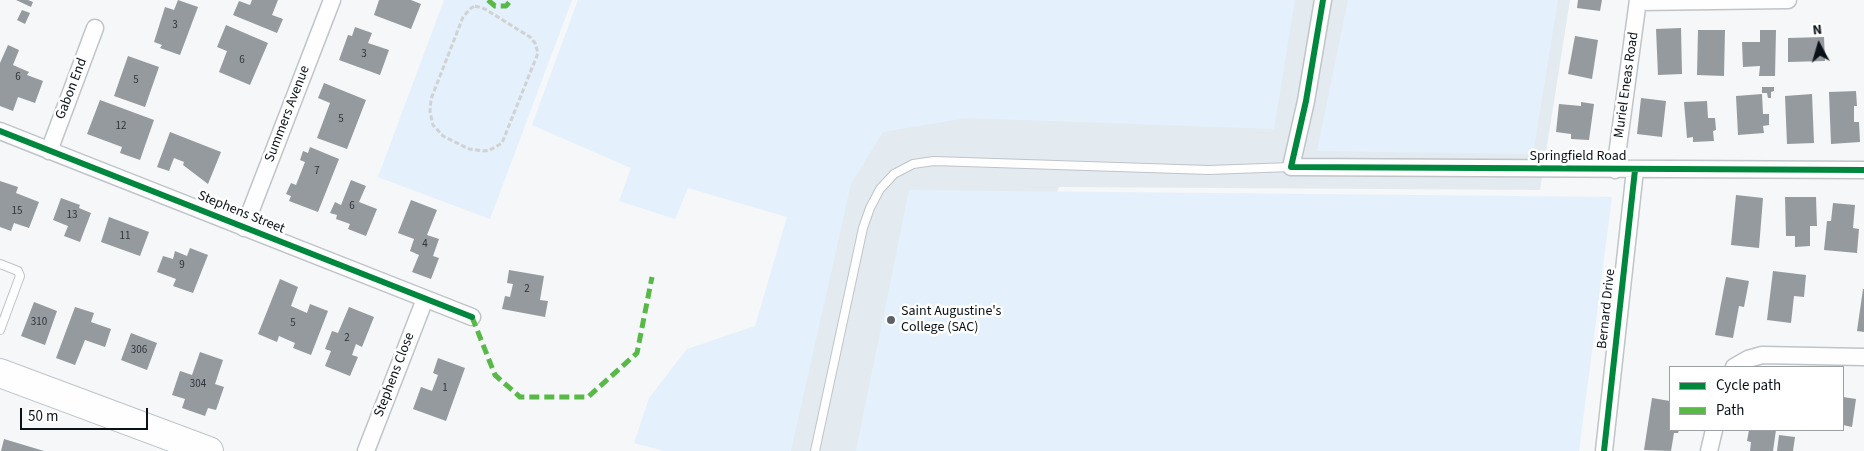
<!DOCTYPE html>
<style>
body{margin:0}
#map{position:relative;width:1864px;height:451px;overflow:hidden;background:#f5f7f9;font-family:"Source Sans 3",sans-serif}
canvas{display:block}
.legend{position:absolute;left:1669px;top:366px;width:175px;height:65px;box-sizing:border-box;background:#fff;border:1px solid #9da0a3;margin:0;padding:6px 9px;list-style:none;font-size:15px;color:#0a1218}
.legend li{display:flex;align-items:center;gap:10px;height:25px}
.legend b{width:25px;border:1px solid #9da0a3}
.north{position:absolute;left:1794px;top:20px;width:50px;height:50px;-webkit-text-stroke:4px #fff;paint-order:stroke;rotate:354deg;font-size:14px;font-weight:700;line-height:20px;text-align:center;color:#0a1218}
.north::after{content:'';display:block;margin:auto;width:18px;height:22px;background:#0a1218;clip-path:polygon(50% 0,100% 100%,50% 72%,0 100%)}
.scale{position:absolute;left:20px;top:408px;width:128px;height:22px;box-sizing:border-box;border:2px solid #0a1218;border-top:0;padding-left:6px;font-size:15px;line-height:18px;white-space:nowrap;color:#0a1218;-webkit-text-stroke:4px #fff;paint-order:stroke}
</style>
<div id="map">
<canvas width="1864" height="451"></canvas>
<ul class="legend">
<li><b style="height:6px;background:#00873e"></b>Cycle path</li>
<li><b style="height:6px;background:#58b947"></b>Path</li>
</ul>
<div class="north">N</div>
<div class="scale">50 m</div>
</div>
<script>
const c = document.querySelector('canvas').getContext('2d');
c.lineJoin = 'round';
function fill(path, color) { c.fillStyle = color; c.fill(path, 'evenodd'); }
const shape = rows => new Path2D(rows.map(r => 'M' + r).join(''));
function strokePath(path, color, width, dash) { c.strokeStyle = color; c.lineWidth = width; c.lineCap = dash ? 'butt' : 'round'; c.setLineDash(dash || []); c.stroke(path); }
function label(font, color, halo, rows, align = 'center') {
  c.font = font + ' "Source Sans 3",sans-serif'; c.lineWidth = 5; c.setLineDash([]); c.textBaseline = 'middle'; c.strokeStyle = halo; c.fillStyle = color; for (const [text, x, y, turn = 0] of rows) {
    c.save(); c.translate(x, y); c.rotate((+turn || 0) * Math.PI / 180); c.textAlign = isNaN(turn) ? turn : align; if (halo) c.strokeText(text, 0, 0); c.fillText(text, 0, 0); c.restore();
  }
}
fill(shape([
 [676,0,1570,0,1540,190,1059,187,965,451,723,451,831,151]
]), '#e3ebf1');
fill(shape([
 [444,0,572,0,490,219,378,177],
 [578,0,1295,0,1274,129,967,118,883,132,851,184,791,451,664,451,634,443,649,398,687,349,755,326,787,217,688,188,675,219,619,201,631,168,532,125],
 [1348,0,1558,0,1533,154,1317,151],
 [909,190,1612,197,1579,451,856,451]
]), '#e4f0fb');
fill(shape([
 [16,0,28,0,33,2,31,7],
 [178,0,198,7,180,55,160,48,162,45,154,42,165,7,174,10],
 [252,0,278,0,272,15,283,19,277,33,233,15,239,1,250,5],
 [379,0,411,0,421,4,411,29,374,15],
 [1578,0,1602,0,1600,11,1577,8],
 [22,10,30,13,25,24,17,20],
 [226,25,268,43,250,85,219,72,227,51,217,47],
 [355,27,372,33,368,43,389,50,380,75,339,60,348,35,352,36],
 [1681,28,1682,74,1658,75,1656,29],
 [1698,30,1725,30,1724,76,1697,75],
 [1760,30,1776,30,1775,76,1759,76,1760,66,1743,67,1742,42,1760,42],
 [1575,36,1598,40,1592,79,1568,74],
 [1824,37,1825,61,1788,62,1788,38],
 [8,45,19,50,13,65,29,72,27,75,43,81,35,103,18,97,13,111,0,106,0,63],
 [128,56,159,67,145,107,114,96],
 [324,83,366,100,347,149,317,138,330,103,318,98],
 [1762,87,1774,87,1774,91,1771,92,1771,98,1768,98,1767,93,1762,93],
 [1856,91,1857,106,1854,106,1854,122,1859,122,1860,142,1831,144,1829,92],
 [1762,94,1763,114,1769,114,1769,125,1763,126,1764,133,1738,135,1736,96],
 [1812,94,1814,143,1787,144,1785,96],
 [1641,98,1666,101,1662,137,1637,134],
 [100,100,154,120,140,160,120,153,122,147,87,134],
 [1707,101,1708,118,1715,118,1716,130,1713,131,1714,141,1693,142,1693,137,1687,138,1684,102],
 [1581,102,1594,104,1589,140,1571,139,1571,134,1556,132,1559,104,1581,106],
 [170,132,221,152,208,184,183,165,184,162,174,158,169,171,157,167],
 [310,147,339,159,318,212,289,201,291,196,286,194,291,183,296,185,305,162,300,160,303,151,308,153],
 [351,180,366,186,359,202,377,209,366,236,348,229,350,224,336,219,337,215,330,213,335,202,341,205],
 [0,181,18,187,16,193,39,202,29,228,14,223,11,231,0,227],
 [1736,195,1763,198,1759,248,1731,245],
 [1785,197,1816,197,1817,226,1810,226,1810,246,1795,247,1795,236,1786,236],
 [61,198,80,205,79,208,91,213,80,242,64,236,68,226,53,220],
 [411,200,437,210,427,235,439,239,433,256,439,258,431,279,412,272,419,255,410,251,414,239,398,233],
 [1833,203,1855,205,1853,228,1859,229,1857,253,1824,250,1827,221,1831,221],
 [109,217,149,232,140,256,101,242],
 [190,248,208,255,193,293,173,286,176,279,157,272,163,256,173,259,175,251,187,256],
 [509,270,544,276,540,300,548,301,545,317,502,309,505,296,510,297,513,284,507,283],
 [1773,271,1806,275,1804,297,1794,296,1791,323,1767,320],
 [1726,277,1749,281,1744,307,1739,306,1733,338,1715,335],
 [280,279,298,287,291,306,307,313,310,304,328,311,311,355,293,348,295,343,279,336,277,342,258,334],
 [1863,289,1864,289,1864,332,1857,331],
 [34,302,57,311,45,345,21,336],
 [75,307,94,313,91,322,111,329,105,347,85,340,75,365,56,358],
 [349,307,374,317,362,347,356,344,352,355,358,357,350,376,325,366,331,351,325,349,332,331,338,333],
 [131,333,157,343,147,370,121,360],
 [200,352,223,360,215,384,224,387,216,410,208,408,205,416,182,408,185,399,172,395,180,371,192,375],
 [438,358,465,368,446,421,413,409,421,387,432,391,438,375,433,373],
 [1843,397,1856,399,1852,427,1843,425],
 [1652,398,1670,401,1670,430,1679,430,1678,433,1674,433,1671,451,1644,450],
 [1749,430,1776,430,1773,451,1750,451,1751,442,1747,441],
 [1779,435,1795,437,1793,451,1777,451],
 [4,439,44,451,1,451]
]), '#959a9e');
const service = shape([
 [0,264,18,271,20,276,0,330],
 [815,451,863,228,870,208,880,189,894,174,913,164,934,161,1209,170,1291,167]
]);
const minor = shape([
 [1323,0,1306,101,1291,167,1864,170],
 [1638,2,1788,0],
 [0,131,472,317],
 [49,151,95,28],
 [1615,170,1638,0],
 [244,228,332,0],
 [1734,367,1748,359,1762,355,1864,357],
 [366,451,425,299],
 [1604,451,1635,170],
 [1709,451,1714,430]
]);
const trunk = shape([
 [0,373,209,451]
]);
strokePath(service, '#bfc4c8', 10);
strokePath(minor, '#bfc4c8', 19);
strokePath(trunk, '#bfc4c8', 30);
strokePath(shape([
 [475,6,485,9,530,37,535,43,538,53,502,143,490,150,484,151,469,149,443,136,433,125,430,112,431,99,463,17,471,8,475,6]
]), '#d0d2d3', 3, [5, 2.5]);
strokePath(service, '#fefefe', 8);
strokePath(minor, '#fefefe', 16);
strokePath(trunk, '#fefefe', 28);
strokePath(shape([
 [488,0,495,6,506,6,511,0],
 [472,317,495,375,520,397,588,397,637,353,652,277]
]), '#58b947', 5, [10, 5]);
strokePath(shape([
 [1323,0,1306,101,1291,167,1864,170],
 [0,131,472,317],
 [1604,451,1635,170]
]), '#00873e', 6);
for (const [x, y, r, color] of [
 [891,320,5,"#5c6267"]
]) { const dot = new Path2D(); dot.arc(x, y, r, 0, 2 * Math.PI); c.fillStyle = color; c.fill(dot); strokePath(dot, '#fff', 2); }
label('11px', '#2d343a', null, [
 ["3",175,26],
 ["3",364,55],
 ["6",242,61],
 ["6",18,78],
 ["5",136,81],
 ["5",341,120],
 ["12",121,127],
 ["7",317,172],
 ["6",352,207],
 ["15",17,212],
 ["13",72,216],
 ["11",125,237],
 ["4",425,245],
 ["9",182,266],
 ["2",527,290],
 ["310",39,323],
 ["5",293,324],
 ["2",347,339],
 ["306",139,351],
 ["304",198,385],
 ["1",445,389]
]);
label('14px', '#0a1218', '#fff', [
 ["Muriel Eneas Road",1627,85,-82],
 ["Gabon End",72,89,-69],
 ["Summers Avenue",288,114,-69],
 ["Springfield Road",1578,157],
 ["Stephens Street",241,213,22],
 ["Bernard Drive",1607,309,-84],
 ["Stephens Close",395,375,-69]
]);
label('14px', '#0a1218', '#fff', [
 ["Saint Augustine's",901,312],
 ["College (SAC)",901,328]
], 'left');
</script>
